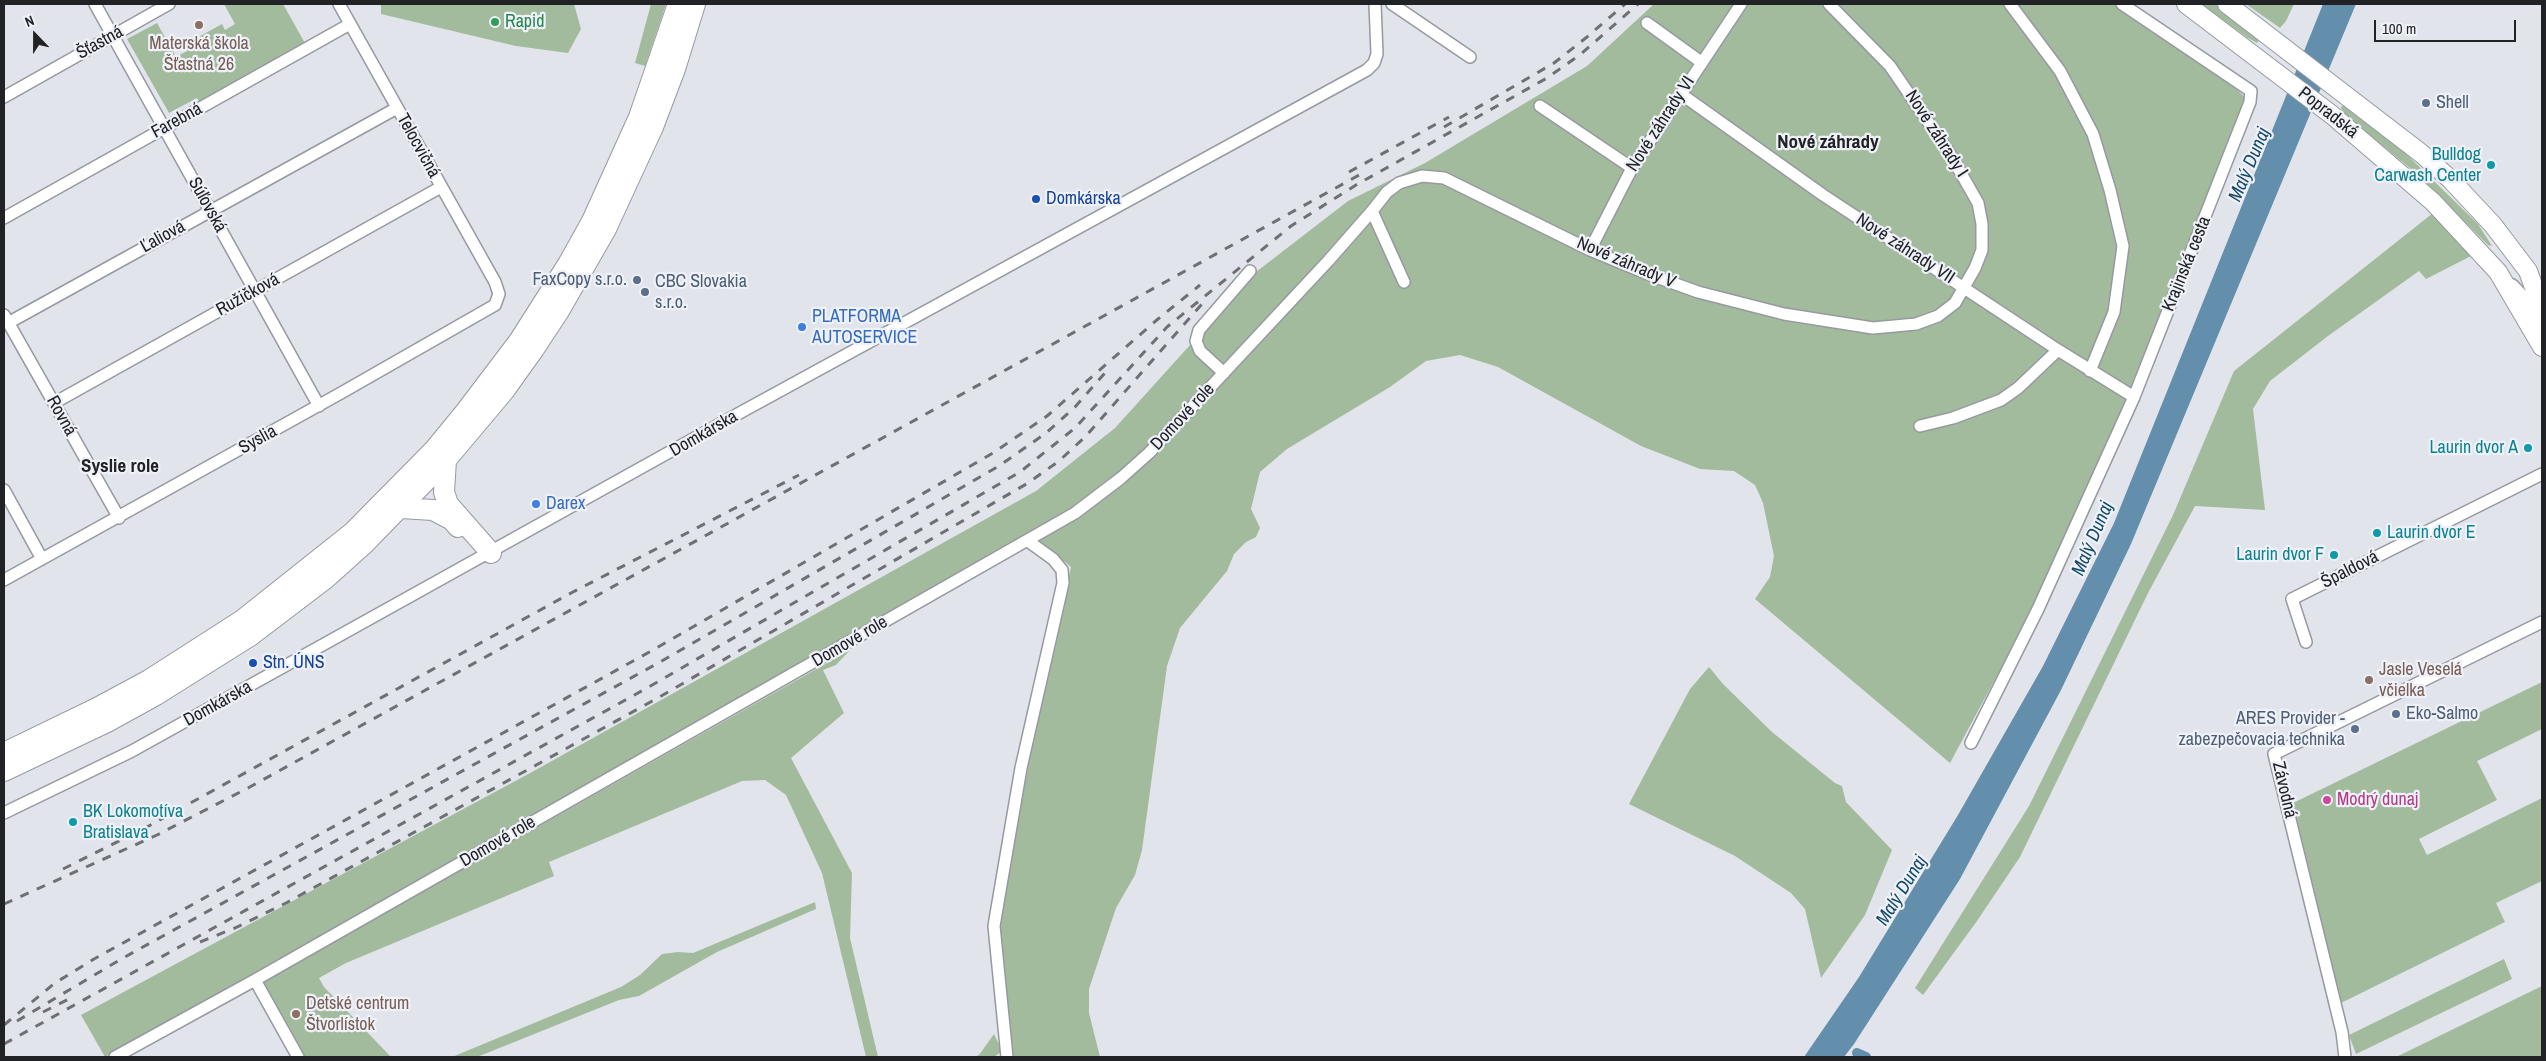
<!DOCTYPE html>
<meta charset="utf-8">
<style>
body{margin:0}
#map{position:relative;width:2546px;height:1061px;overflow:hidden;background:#e2e4ec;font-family:"Archivo Narrow",sans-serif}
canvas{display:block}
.frame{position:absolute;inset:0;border:5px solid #212225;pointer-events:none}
.north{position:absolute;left:10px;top:10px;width:50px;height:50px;-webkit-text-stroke:4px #eff1f9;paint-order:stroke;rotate:338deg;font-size:14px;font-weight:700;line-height:20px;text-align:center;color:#212225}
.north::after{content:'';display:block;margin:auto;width:18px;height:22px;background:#212225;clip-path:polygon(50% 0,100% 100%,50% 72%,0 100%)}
.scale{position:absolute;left:2374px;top:20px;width:142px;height:22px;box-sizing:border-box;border:2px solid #212225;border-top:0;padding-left:6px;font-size:15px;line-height:18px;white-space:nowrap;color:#212225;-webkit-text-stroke:4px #eff1f9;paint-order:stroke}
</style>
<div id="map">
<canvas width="2546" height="1061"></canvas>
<div class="frame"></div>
<div class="north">N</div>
<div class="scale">100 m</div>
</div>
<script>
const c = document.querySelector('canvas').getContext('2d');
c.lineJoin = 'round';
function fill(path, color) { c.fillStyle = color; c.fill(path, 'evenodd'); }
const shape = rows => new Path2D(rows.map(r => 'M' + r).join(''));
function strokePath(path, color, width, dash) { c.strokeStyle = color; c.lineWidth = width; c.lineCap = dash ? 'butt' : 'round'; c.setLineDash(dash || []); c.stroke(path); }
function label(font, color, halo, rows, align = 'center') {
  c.font = font + ' "Archivo Narrow",sans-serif'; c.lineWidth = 4.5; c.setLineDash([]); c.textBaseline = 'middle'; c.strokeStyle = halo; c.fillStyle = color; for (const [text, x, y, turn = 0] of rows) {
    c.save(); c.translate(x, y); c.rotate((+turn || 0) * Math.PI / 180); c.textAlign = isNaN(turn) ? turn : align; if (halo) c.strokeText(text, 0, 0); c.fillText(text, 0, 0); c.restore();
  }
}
fill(shape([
 [224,4,283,4,306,45,200,103,197,98,169,113,127,39,157,23,176,57,187,51,184,45,222,24,225,30,235,24],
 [381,4,574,4,581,29,568,53,516,46,381,14],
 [651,4,666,4,645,66,635,63],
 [1654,4,2116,4,2233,86,2248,100,2118,418,2043,590,1950,763,1755,599,1770,577,1774,556,1763,503,1755,485,1734,471,1700,469,1641,446,1498,367,1460,355,1426,361,1390,387,1287,449,1260,472,1251,509,1260,528,1256,537,1246,542,1234,554,1227,571,1180,628,1167,666,1142,850,1135,875,1116,908,1089,989,1089,1013,1100,1057,1010,1057,998,927,1043,686,1071,567,1031,534,105,1057,81,1015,532,772,1036,491,1115,428,1256,272,1348,201,1425,163,1587,66],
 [2201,4,2215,4,2259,37,2259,40,2257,43,2248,38],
 [2246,4,2294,4,2286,21,2280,28],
 [2344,105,2400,148,2478,224,2492,246,2488,245,2417,174,2342,112,2341,107],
 [2433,213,2473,255,2426,279,2419,271,2328,336,2270,381,2253,409,2265,510,2195,506,2148,593,2020,857,1977,921,1923,995,1915,988,2029,806,2173,515,2234,371],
 [850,650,836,665,823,670,844,713,791,758,852,873,850,938,878,1057,866,1057,822,873,786,795,765,780,742,781,549,862,554,876,346,963,319,978,324,987,391,1057,303,1057,262,980,449,877],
 [1709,667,1723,684,1772,732,1835,783,1842,786,1846,802,1892,850,1865,915,1821,978,1805,909,1791,893,1735,856,1629,804,1690,689],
 [2542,682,2542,729,2477,761,2497,800,2419,839,2427,855,2542,798,2542,881,2496,903,2505,922,2341,1003,2293,803],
 [815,902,816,909,717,952,639,996,619,1000,477,1057,452,1057,621,987,640,975,662,954,678,952,693,953],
 [2504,959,2512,979,2356,1054,2349,1035],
 [2542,986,2542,1057,2396,1057],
 [994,1034,1002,1051,994,1057,974,1057,979,1055]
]), '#a2bb9d');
fill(shape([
 [2323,4,2356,4,2131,544,2061,690,1960,879,1854,1044,1844,1057,1804,1057,1859,977,1958,815,2043,666,2114,523]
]), '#648fac');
strokePath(shape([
 [1857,1053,1866,1057]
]), '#648fac', 10);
const street = shape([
 [95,4,319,406],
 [1392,4,1470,57],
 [2010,4,2060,71,2093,134,2110,190,2123,246,2114,312,2090,371],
 [1647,23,1701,62],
 [1681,94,1823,195,2058,350,2134,397],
 [4,97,169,4],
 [1540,106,1632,168],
 [1372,211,1404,282],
 [4,218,350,24],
 [1590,250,1632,168,1741,4],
 [4,315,119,518],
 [8,323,397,108],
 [1224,373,1200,351,1196,341,1199,330,1250,271],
 [54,403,441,187],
 [1920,426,1953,418,2001,400,2018,388,2058,350],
 [4,490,42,559],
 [4,580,341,393,495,305,499,294,495,282,339,4],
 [2306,642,2292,599,2542,474],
 [1971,743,2038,609,2134,397,2250,102,2251,91,2122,4],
 [4,813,132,751,745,410,1367,70,1374,63,1377,54,1375,4],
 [255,980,298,1057],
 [115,1057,255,980,1075,513,1121,478,1149,453,1329,260,1372,211,1387,192,1399,183,1422,176,1444,178,1590,250,1648,274,1698,292,1784,314,1873,328,1916,324,1938,316,1955,303,1975,268,1982,250,1982,224,1978,203,1950,154,1890,66,1829,4],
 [1007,1057,994,926,1021,768,1063,583,1062,570,1053,559,1028,541],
 [2345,1057,2342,1032,2274,754,2542,622]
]);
const secondary = shape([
 [2511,287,2542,320]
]);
const primary = shape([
 [2186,4,2332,115,2433,202,2498,272,2542,347],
 [2227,4,2422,154,2450,179,2493,225,2528,271,2542,310]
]);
const highway = shape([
 [446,460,444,492,448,504,491,553],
 [401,508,433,510,452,520,458,527],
 [4,753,97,708,149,680,241,621,353,532,434,450,466,411,519,341,568,264,592,221,639,117,678,4],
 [4,771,107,722,156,695,250,636,325,579,364,544,446,460,504,391,534,349,559,311,606,229,653,127,675,69,695,4]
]);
strokePath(street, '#9799a0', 14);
strokePath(secondary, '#9799a0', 19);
strokePath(primary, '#9799a0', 20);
strokePath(highway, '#9799a0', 22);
strokePath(street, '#fff', 11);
strokePath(secondary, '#fff', 16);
strokePath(primary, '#fff', 18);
strokePath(highway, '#fff', 20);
strokePath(shape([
 [1444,127,1554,63,1587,37,1625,4],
 [1349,172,1449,117],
 [63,869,147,827,571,593,799,475],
 [4,904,157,835,248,788,1361,174],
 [200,942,235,928,286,903,656,699,1028,483,1059,461,1085,437,1202,304],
 [43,1012,75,996],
 [17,1021,123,958,660,662,999,466,1046,433,1075,407,1105,373],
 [4,1025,55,983,94,959,653,650,993,453,1047,416,1158,319,1200,285],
 [4,1044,647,688,1020,472,1075,428,1167,327,1291,226,1356,185,1547,78,1581,54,1638,4]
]), '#6f7075', 3, [9, 9]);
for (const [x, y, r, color] of [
 [495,22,5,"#2e9e5b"],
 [199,25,5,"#8d6e63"],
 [2426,103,5,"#5c6f8a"],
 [2491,165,5,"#0f9aa8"],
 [1036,199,5,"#1a4fb4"],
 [637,280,5,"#5c6f8a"],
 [645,292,5,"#5c6f8a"],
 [802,327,5,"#3f7fe0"],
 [2528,448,5,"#0f9aa8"],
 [536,504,5,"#3f7fe0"],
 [2377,533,5,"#0f9aa8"],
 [2334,555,5,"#0f9aa8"],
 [253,663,5,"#1a4fb4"],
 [2369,680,5,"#8d6e63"],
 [2396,714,5,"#5c6f8a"],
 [2355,729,5,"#5c6f8a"],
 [2327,800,5,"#d1479c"],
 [73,822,5,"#0f9aa8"],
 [296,1014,5,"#8d6e63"]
]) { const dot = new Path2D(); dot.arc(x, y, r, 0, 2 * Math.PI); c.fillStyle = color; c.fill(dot); strokePath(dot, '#eff1f9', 2); }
label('18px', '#27864d', '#eff1f9', [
 ["Rapid",505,22]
], 'left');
label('18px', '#212225', '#eff1f9', [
 ["Šťastná",100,43,-29],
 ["Popradská",2328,113,38],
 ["Farebná",177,121,-29],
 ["Nové záhrady VI",1661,124,-57],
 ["Nové záhrady I",1936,134,57],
 ["Telocvičná",418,146,61],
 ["Súľovská",207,205,61],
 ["Ľaliová",163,237,-29],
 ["Nové záhrady VII",1905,249,33],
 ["Nové záhrady V",1626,263,23],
 ["Krajinská cesta",2187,264,-68],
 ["Ružičková",248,295,-29],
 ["Rovná",61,416,61],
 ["Domové role",1183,417,-47],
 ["Domkárska",704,434,-30],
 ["Syslia",258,440,-29],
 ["Špaldová",2350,570,-27],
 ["Domové role",850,642,-30],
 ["Domkárska",218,704,-29],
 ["Závodná",2284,790,77],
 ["Domové role",498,842,-30]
]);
label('18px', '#785e54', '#eff1f9', [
 ["Materská škola",199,44,"center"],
 ["Šťastná 26",199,65,"center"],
 ["Jasle Veselá",2379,670],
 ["včielka",2379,691],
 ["Detské centrum",306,1004],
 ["Štvorlístok",306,1025]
], 'left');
label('18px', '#4e5e75', '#eff1f9', [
 ["Shell",2436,103],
 ["FaxCopy s.r.o.",627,280,"right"],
 ["CBC Slovakia",655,282],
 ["s.r.o.",655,303],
 ["Eko-Salmo",2406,714],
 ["ARES Provider -",2345,719,"right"],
 ["zabezpečovacia technika",2345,740,"right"]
], 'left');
label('18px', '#0d838f', '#eff1f9', [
 ["Bulldog",2481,155],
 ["Carwash Center",2481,176],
 ["Laurin dvor A",2518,448],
 ["Laurin dvor E",2387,533,"left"],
 ["Laurin dvor F",2324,555],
 ["BK Lokomotíva",83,812,"left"],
 ["Bratislava",83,833,"left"]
], 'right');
label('18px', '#164399', '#eff1f9', [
 ["Domkárska",1046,199],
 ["Stn. ÚNS",263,663]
], 'left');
label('18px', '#366cbe', '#eff1f9', [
 ["PLATFORMA",812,317],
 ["AUTOSERVICE",812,338],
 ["Darex",546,504]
], 'left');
label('18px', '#b23c85', '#eff1f9', [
 ["Modrý dunaj",2337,800]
], 'left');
label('bold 19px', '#212225', '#eff1f9', [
 ["Nové záhrady",1828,143],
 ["Syslie role",120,467]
]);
label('italic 19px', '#154b6a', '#eff1f9', [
 ["Malý Dunaj",2250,165,-67],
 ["Malý Dunaj",2093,539,-67],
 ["Malý Dunaj",1902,891,-58]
]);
</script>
